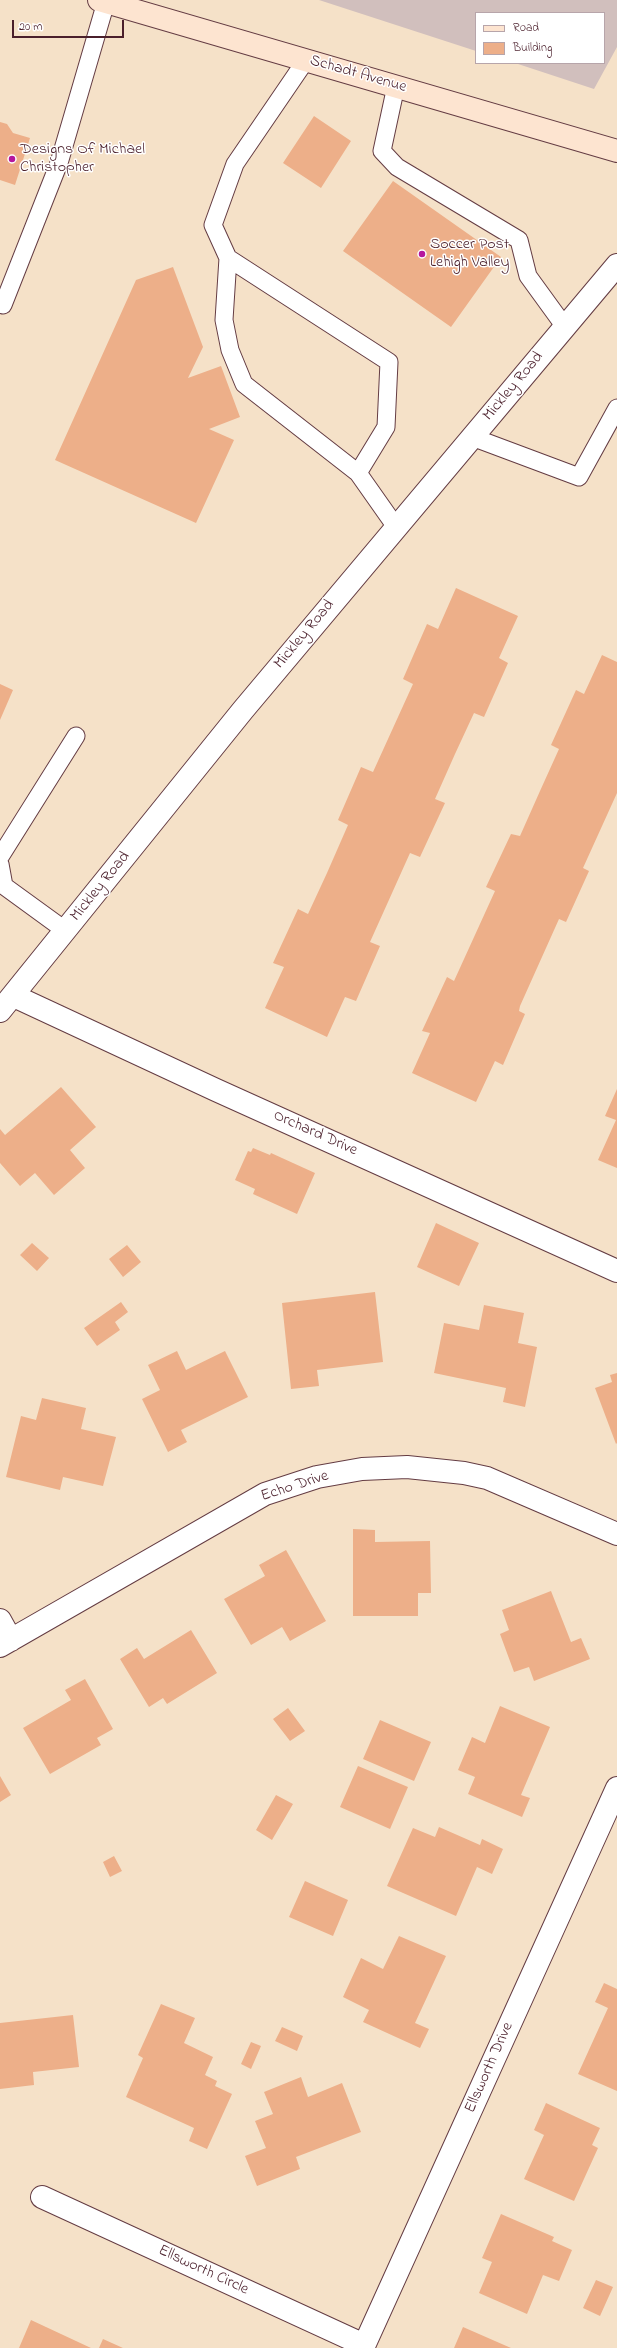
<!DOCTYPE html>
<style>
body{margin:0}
#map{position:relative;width:617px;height:2348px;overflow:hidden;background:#f5e1c8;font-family:"Indie Flower",sans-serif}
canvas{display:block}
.legend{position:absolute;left:475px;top:12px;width:130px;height:52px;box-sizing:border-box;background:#fff;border:1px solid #b7a5aa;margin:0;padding:5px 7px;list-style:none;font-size:12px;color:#4a1f2b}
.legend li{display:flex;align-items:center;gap:8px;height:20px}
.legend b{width:20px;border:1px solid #b7a5aa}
.scale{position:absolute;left:12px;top:20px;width:112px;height:18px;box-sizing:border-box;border:2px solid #4a1f2b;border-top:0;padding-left:5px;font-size:12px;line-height:14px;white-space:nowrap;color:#4a1f2b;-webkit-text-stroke:3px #fff;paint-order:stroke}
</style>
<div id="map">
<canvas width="617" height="2348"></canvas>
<ul class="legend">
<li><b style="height:5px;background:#fde4d0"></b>Road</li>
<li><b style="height:11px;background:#edaf89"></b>Building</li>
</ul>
<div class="scale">20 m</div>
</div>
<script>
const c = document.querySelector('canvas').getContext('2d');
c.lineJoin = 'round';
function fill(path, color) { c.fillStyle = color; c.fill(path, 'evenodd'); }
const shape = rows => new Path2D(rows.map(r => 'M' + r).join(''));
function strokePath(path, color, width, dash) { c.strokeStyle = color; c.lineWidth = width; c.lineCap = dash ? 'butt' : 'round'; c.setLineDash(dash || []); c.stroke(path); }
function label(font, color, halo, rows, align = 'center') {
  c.font = font + ' "Indie Flower",sans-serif'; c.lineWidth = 3; c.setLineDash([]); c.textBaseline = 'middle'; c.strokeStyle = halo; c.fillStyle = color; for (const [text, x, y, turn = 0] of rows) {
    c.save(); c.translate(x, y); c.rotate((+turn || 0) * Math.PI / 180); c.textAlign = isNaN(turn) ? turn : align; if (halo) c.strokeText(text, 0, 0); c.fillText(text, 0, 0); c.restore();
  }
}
fill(shape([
 [319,0,617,0,617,47,594,89,515,63,604,63,604,13,476,13,476,51]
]), '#d1bfbd');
fill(shape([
 [314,116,351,141,321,188,283,163],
 [0,122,7,124,13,133,30,138,15,185,0,180],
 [393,181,501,257,451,327,343,251],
 [173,267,203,347,188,378,221,366,240,417,209,429,234,440,196,523,55,460,136,280],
 [456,588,518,616,499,658,508,663,484,717,474,713,455,754,435,799,445,803,420,857,410,853,388,902,370,942,380,946,356,1001,345,997,327,1037,265,1008,284,967,273,963,298,909,308,914,327,873,348,825,338,820,361,767,373,772,413,684,403,679,427,624,438,629],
 [602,655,617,662,617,793,583,868,589,871,566,922,559,919,520,1006,519,1011,525,1014,503,1065,495,1061,476,1102,412,1073,430,1033,422,1031,447,977,454,981,495,891,486,887,511,834,520,836,540,791,559,749,551,745,576,690,584,694],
 [0,684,13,690,0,720],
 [61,1087,96,1127,70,1150,85,1168,54,1195,35,1173,20,1186,0,1163,0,1129,5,1135],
 [617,1089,617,1168,598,1160,616,1120,605,1116],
 [253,1148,270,1155,271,1153,315,1173,297,1214,253,1194,255,1189,235,1180,248,1151,251,1152],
 [436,1223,479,1243,459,1286,417,1267],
 [32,1243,49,1258,37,1271,20,1255],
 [127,1245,141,1262,123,1277,109,1259],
 [375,1292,383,1362,317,1370,319,1386,291,1389,282,1303],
 [121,1302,128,1312,115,1322,120,1330,97,1346,84,1328],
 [484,1305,524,1313,518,1343,537,1347,525,1407,503,1402,506,1388,434,1373,444,1323,479,1330],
 [177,1351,186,1370,225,1351,248,1397,181,1430,187,1442,168,1452,142,1399,160,1390,148,1365],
 [617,1373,617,1443,616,1444,595,1388,612,1382,610,1375],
 [42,1398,86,1408,81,1429,116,1437,103,1486,63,1477,60,1490,6,1477,21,1416,36,1420],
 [353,1529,375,1530,375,1542,430,1541,431,1593,418,1593,418,1616,353,1616],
 [286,1550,326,1621,290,1641,282,1627,251,1645,224,1599,265,1576,259,1565],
 [551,1591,571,1642,581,1638,590,1659,534,1681,529,1667,514,1672,500,1634,509,1630,502,1610],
 [191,1630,217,1673,167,1704,163,1698,149,1707,120,1659,137,1648,144,1659],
 [85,1679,113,1729,97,1738,101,1745,50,1774,23,1728,71,1700,65,1690],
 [500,1706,550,1727,521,1795,530,1798,522,1817,468,1794,475,1777,458,1770,472,1737,485,1743],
 [288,1708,305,1731,290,1741,273,1719],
 [380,1720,431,1742,414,1781,363,1759],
 [358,1766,408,1787,390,1829,340,1807],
 [0,1776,11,1795,0,1802],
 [276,1795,293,1804,272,1840,256,1830],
 [439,1827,480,1845,482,1839,503,1849,492,1874,477,1867,456,1916,387,1886,413,1828,435,1837],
 [114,1856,122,1871,110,1877,103,1862],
 [305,1881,348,1900,333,1936,289,1917],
 [399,1936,446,1956,415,2023,429,2029,420,2048,363,2022,369,2010,343,1997,361,1958,383,1969],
 [604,1983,617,1989,617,2091,578,2074,608,2008,595,2002],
 [161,2004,195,2018,184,2043,213,2057,205,2075,217,2081,215,2086,232,2094,207,2149,189,2141,194,2128,126,2097,143,2058,138,2055],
 [73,2015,79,2067,33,2072,34,2085,0,2089,0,2023],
 [282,2027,303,2036,297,2051,275,2041],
 [251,2042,261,2046,251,2069,241,2064],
 [301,2077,308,2097,342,2083,361,2132,296,2157,300,2169,257,2186,245,2156,266,2148,255,2121,273,2114,264,2092],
 [546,2103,600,2128,592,2145,598,2148,574,2201,524,2179,544,2135,534,2130],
 [501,2214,554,2237,552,2241,572,2250,559,2281,543,2275,527,2314,479,2293,492,2262,482,2258],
 [596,2280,613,2287,600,2316,583,2308],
 [31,2320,91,2348,19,2348],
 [463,2327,511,2348,454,2348],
 [103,2339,123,2348,99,2348]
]), '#edaf89');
const service = shape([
 [306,60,235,164,213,225,228,258,224,320,230,350,244,384,358,473],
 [396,86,382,151,397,167,519,240,528,276,565,327],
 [228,258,389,362,386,427,358,473,396,527],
 [0,304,3,305,59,163,106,2],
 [472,437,579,477,617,408],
 [0,857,76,736],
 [0,864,4,886,66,931]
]);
const minor = shape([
 [14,996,216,1090,617,1271],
 [0,1620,11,1640],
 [0,1646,265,1494,317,1477,362,1469,407,1467,464,1473,487,1478,617,1534],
 [42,2197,364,2345],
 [363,2348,617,1788]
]);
const tertiary = shape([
 [0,1011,243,710,617,265]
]);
const secondary = shape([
 [99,0,617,151]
]);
strokePath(service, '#643c43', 19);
strokePath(minor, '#643c43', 24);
strokePath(tertiary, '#643c43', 24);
strokePath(secondary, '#643c43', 24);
strokePath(service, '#fff', 17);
strokePath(minor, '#fff', 22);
strokePath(tertiary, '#fff', 22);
strokePath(secondary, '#fde4d0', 22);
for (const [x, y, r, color] of [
 [12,159,4,"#b5179e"],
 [422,254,4,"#b5179e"]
]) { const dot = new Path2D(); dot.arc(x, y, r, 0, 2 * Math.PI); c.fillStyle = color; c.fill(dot); strokePath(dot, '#fff', 1.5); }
label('16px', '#4a1f2b', '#fff', [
 ["Schadt Avenue",358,75,16],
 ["Mickley Road",514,387,-50],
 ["Mickley Road",305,635,-50],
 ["Mickley Road",101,887,-51],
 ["Orchard Drive",315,1134,24],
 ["Echo Drive",295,1487,-18],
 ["Ellsworth Drive",490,2068,-66],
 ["Ellsworth Circle",203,2271,25]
]);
label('16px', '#4a1f2b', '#fff', [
 ["Designs Of Michael",20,150],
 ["Christopher",20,168],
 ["Soccer Post",430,245],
 ["Lehigh Valley",430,263]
], 'left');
</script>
